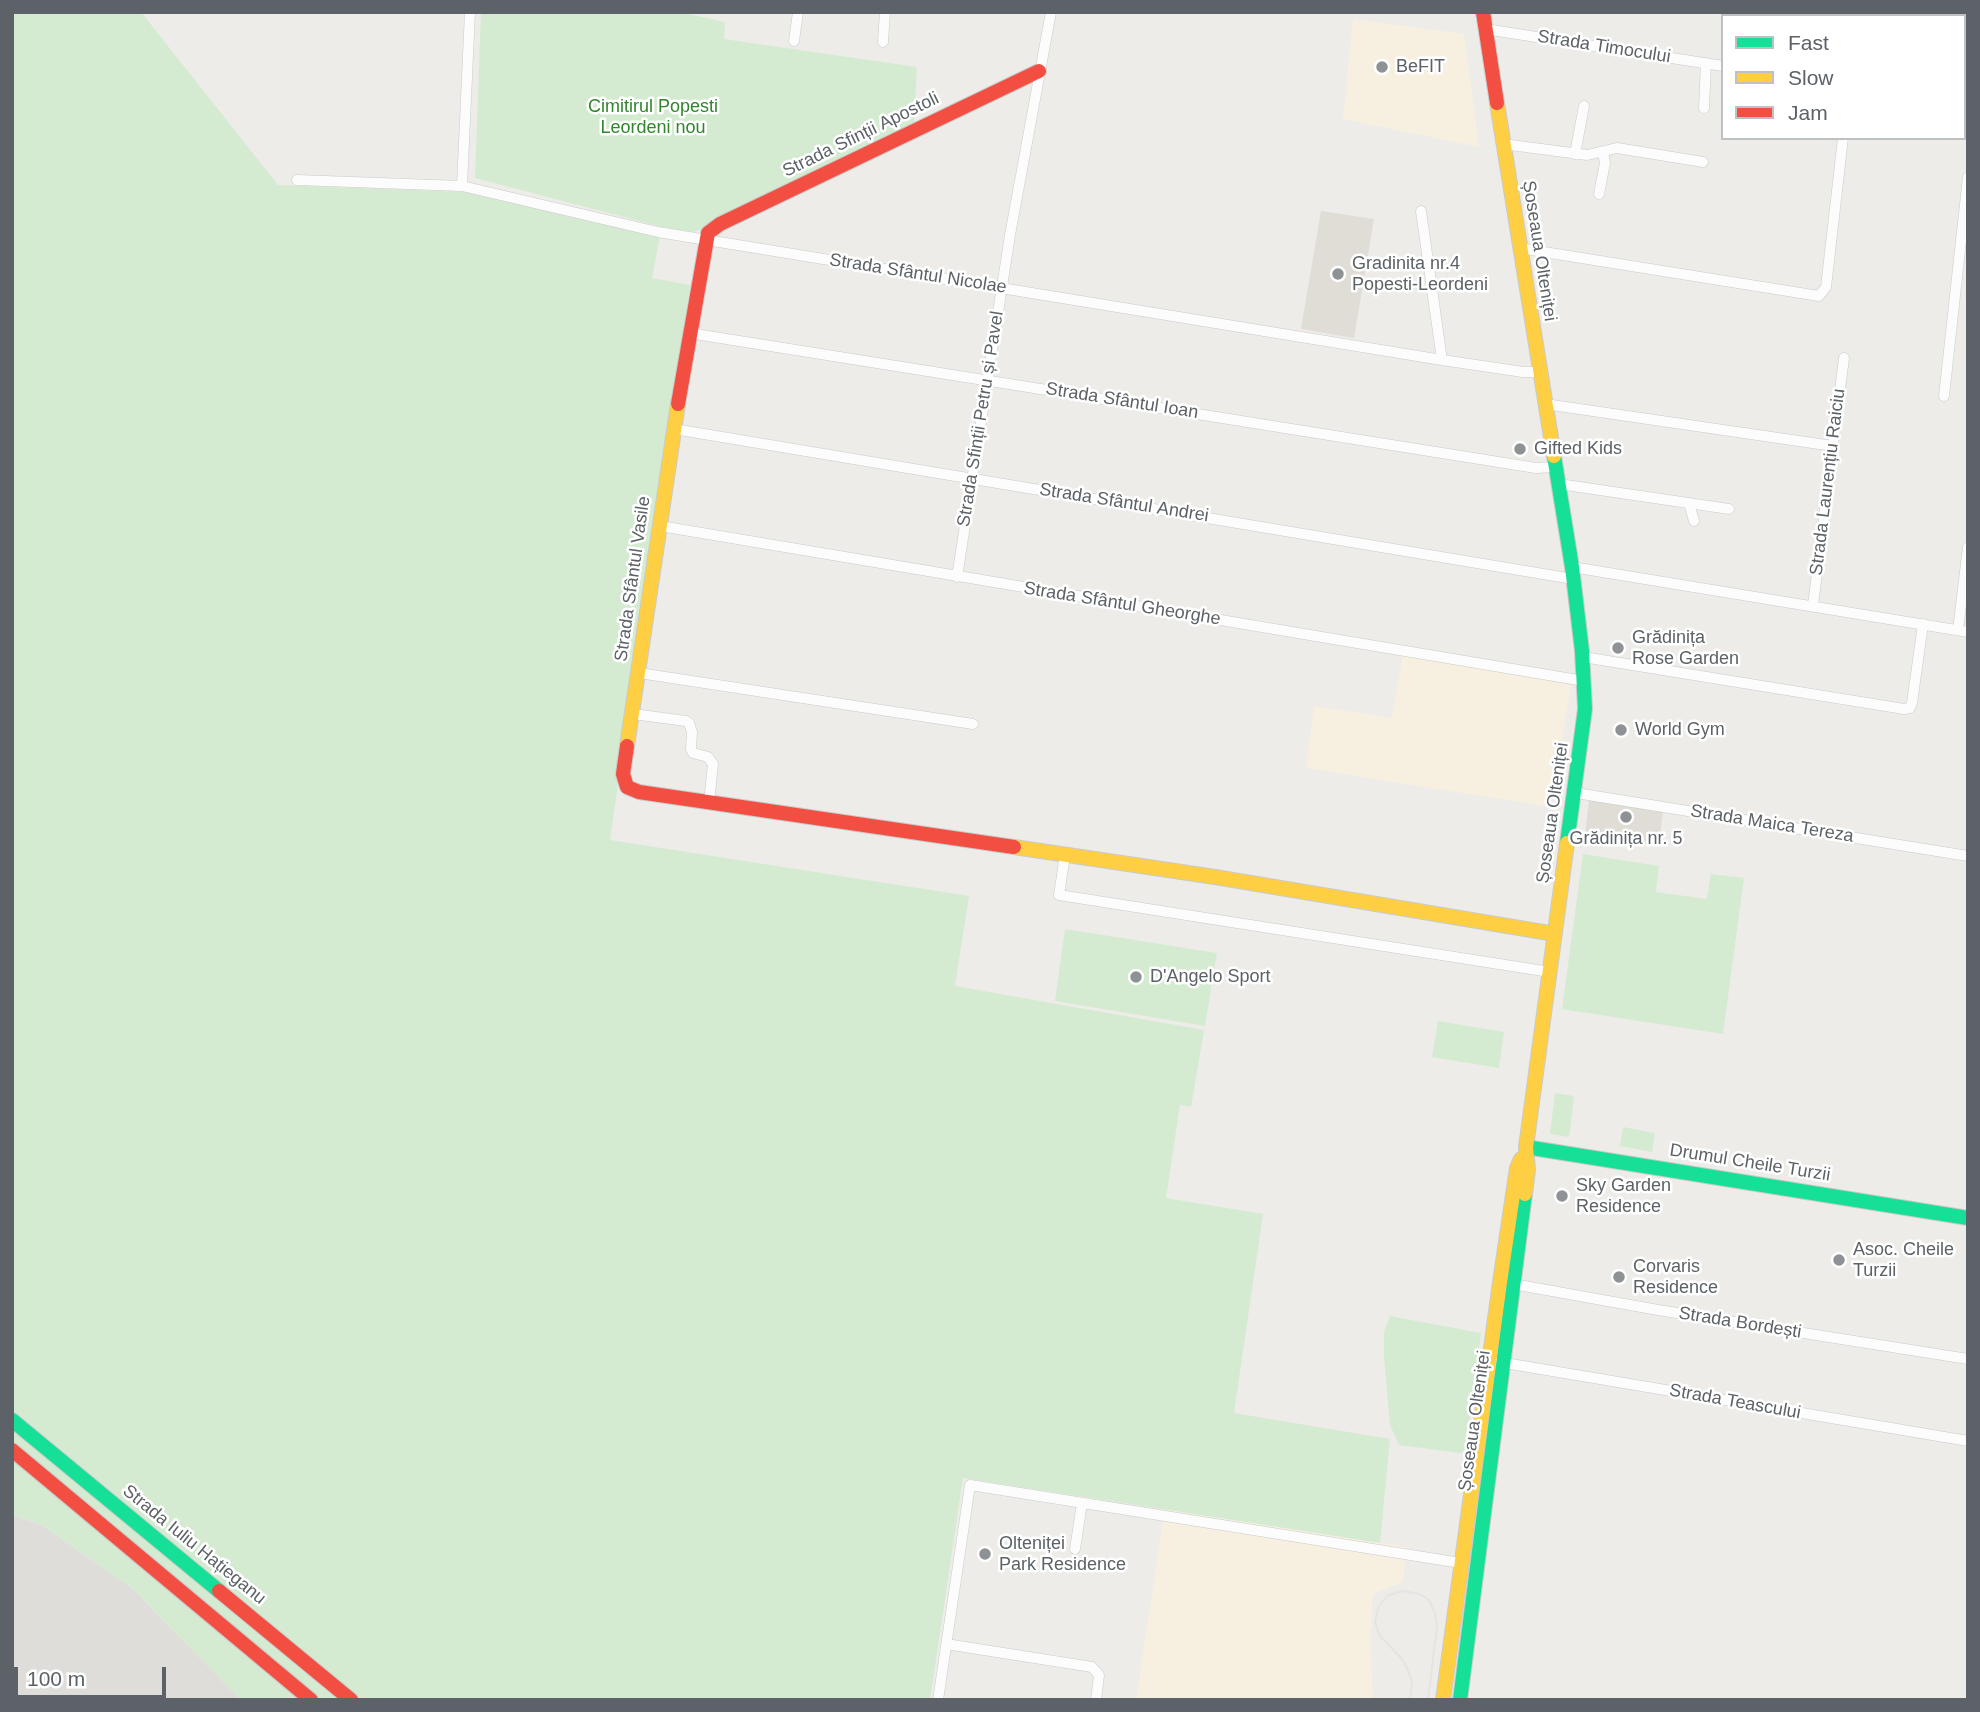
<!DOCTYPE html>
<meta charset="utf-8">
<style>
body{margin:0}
#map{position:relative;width:1980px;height:1712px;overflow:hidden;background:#edece8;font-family:Arial,sans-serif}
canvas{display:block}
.frame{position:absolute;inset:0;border:14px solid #5c6267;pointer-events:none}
.legend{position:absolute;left:1721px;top:14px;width:245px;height:126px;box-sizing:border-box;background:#fff;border:2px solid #bec0c2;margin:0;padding:9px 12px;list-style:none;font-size:21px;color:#5c6267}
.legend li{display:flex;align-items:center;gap:14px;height:35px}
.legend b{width:35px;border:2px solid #bec0c2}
.scale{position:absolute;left:14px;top:1667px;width:152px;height:32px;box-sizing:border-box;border:4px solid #5c6267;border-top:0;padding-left:9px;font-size:21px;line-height:24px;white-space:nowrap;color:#5c6267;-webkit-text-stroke:5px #fff;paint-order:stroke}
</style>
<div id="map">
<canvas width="1980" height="1712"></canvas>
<div class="frame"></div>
<ul class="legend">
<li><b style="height:9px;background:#16e098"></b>Fast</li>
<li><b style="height:9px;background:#ffcf43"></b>Slow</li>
<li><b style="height:9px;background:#f24e42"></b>Jam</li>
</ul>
<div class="scale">100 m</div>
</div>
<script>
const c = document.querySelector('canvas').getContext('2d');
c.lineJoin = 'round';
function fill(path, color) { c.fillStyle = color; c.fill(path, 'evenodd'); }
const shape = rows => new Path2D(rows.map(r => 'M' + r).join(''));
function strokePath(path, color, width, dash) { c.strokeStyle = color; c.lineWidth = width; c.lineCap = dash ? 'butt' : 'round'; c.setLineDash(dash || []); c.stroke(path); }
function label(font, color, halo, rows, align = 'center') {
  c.font = font + ' Arial,sans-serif'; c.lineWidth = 5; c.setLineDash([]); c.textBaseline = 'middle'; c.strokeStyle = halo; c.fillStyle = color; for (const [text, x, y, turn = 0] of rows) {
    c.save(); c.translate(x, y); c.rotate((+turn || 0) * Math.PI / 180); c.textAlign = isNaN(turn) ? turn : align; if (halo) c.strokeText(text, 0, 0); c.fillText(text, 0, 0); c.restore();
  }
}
fill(shape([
 [1353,19,1464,34,1479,147,1343,119],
 [1403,654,1571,685,1551,807,1306,768,1314,706,1392,718],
 [1165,1508,1407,1547,1403,1582,1373,1594,1370,1638,1373,1700,1136,1700]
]), '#f7f0e1');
fill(shape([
 [12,1515,40,1524,132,1588,241,1700,12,1700]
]), '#deddd9');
fill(shape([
 [1321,211,1374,219,1354,338,1301,329],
 [1589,800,1663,810,1659,845,1585,835]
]), '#e0ddd7');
fill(shape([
 [12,12,141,12,278,185,468,192,660,236,652,278,690,285,610,840,969,896,955,986,1204,1030,1191,1107,1180,1105,1166,1198,1263,1214,1234,1413,1390,1439,1380,1543,963,1478,930,1700,241,1700,132,1588,40,1524,12,1515],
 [481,12,679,12,725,22,724,39,917,67,914,125,694,232,662,227,475,178],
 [1583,854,1659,866,1656,892,1707,899,1711,874,1744,878,1723,1034,1562,1009],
 [1065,929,1217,953,1205,1026,1055,1001],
 [1438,1021,1504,1032,1499,1068,1432,1057],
 [1555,1093,1574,1096,1569,1137,1550,1134],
 [1623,1127,1655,1133,1652,1152,1620,1146],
 [1390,1316,1481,1333,1466,1449,1460,1453,1399,1445,1390,1425,1384,1358,1384,1332]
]), '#d5ebd1');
const street = shape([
 [1856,16,1856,12],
 [1937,16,1938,12],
 [1485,29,1723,66],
 [794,41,798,12],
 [883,42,885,12],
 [1704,108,1706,63],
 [1503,144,1587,155,1617,148,1703,162],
 [1575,154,1584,106],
 [297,180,462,186,658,232,1442,360,1523,372,1540,372],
 [462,186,470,12],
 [1599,194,1605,163,1603,152],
 [1421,211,1442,360],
 [1519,248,1819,296,1826,287,1843,138],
 [689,333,1536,468,1556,467],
 [1944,396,1968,177],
 [1545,404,1833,446],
 [674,429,1573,579],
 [1559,484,1729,509],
 [1689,503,1694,521],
 [660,526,1584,681],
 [1572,567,1968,632],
 [957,577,1010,235,1051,12],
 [1813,605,1844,358],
 [1958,630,1968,547],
 [1583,657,1904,709,1910,708,1912,703,1923,624],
 [639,673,973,724],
 [633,714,686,721,689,723,692,732,691,749,693,753,708,757,713,764,709,802],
 [1576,793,1968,856],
 [1065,855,1059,895,1550,972],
 [1513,1284,1658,1310,1968,1359],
 [1499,1362,1968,1441],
 [1075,1549,1082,1503],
 [946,1644,1092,1667,1099,1675,1096,1700],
 [938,1700,970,1485,1461,1563]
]);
const fast = shape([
 [1554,456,1572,567,1582,651,1585,709,1567,843],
 [1526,1147,1968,1218],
 [12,1420,219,1591],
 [1460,1700,1525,1194]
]);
const slow = shape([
 [1497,103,1554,456],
 [627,746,678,404],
 [1014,847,1215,877,1555,934],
 [1525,1194,1528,1170,1526,1147,1567,843],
 [1443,1700,1500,1282,1517,1168,1521,1159]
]);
const jam = shape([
 [1483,12,1497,103],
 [678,404,708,233,720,224,1039,71],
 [627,746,623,774,627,787,639,792,1014,847],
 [12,1450,311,1700],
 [219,1591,351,1700]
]);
strokePath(street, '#cacaca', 11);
strokePath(fast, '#c9caca', 16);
strokePath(slow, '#c9caca', 16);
strokePath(jam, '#c9caca', 16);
strokePath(street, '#fcfcfc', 10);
strokePath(fast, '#16e098', 14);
strokePath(slow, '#ffcf43', 14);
strokePath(jam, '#f24e42', 14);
strokePath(shape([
 [1410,1700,1412,1682,1409,1673,1403,1660,1379,1635,1375,1622,1378,1608,1383,1601,1389,1595,1402,1591,1420,1594,1429,1600,1435,1613,1437,1626,1428,1700]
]), '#e4e4e4', 2);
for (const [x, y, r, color] of [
 [1382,67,7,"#8f9294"],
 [1338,274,7,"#8f9294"],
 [1520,449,7,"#8f9294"],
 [1618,648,7,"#8f9294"],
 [1621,730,7,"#8f9294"],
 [1626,817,7,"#8f9294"],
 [1136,977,7,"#8f9294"],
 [1562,1196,7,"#8f9294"],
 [1839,1260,7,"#8f9294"],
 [1619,1277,7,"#8f9294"],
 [985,1554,7,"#8f9294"]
]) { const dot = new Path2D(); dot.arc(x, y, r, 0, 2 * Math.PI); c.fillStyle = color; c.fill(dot); strokePath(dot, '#fff', 2.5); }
label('18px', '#5c6267', '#fff', [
 ["Strada Timocului",1604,47,9],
 ["Strada Sfinții Apostoli",861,135,-26],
 ["Șoseaua Olteniței",1539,251,81],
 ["Strada Sfântul Nicolae",918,274,9],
 ["Strada Sfântul Ioan",1122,401,9],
 ["Strada Sfinții Petru și Pavel",981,419,-81],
 ["Strada Laurențiu Raiciu",1828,482,-83],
 ["Strada Sfântul Andrei",1124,503,9],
 ["Strada Sfântul Vasile",633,579,-82],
 ["Strada Sfântul Gheorghe",1122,604,9],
 ["Șoseaua Olteniței",1553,813,-82],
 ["Strada Maica Tereza",1772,824,9],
 ["Drumul Cheile Turzii",1750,1163,9],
 ["Strada Bordești",1740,1323,9],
 ["Strada Teascului",1735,1402,10],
 ["Șoseaua Olteniței",1475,1421,-82],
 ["Strada Iuliu Hațieganu",194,1545,39]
]);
label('18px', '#5c6267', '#fff', [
 ["BeFIT",1396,67],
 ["Gradinita nr.4",1352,264],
 ["Popesti-Leordeni",1352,285],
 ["Gifted Kids",1534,449],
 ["Grădinița",1632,638],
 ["Rose Garden",1632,659],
 ["World Gym",1635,730],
 ["Grădinița nr. 5",1626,839,"center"],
 ["D'Angelo Sport",1150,977],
 ["Sky Garden",1576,1186],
 ["Residence",1576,1207],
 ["Asoc. Cheile",1853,1250],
 ["Turzii",1853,1271],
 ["Corvaris",1633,1267],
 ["Residence",1633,1288],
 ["Olteniței",999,1544],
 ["Park Residence",999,1565]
], 'left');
label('18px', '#2f862c', '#fff', [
 ["Cimitirul Popesti",653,107],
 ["Leordeni nou",653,128]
]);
</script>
